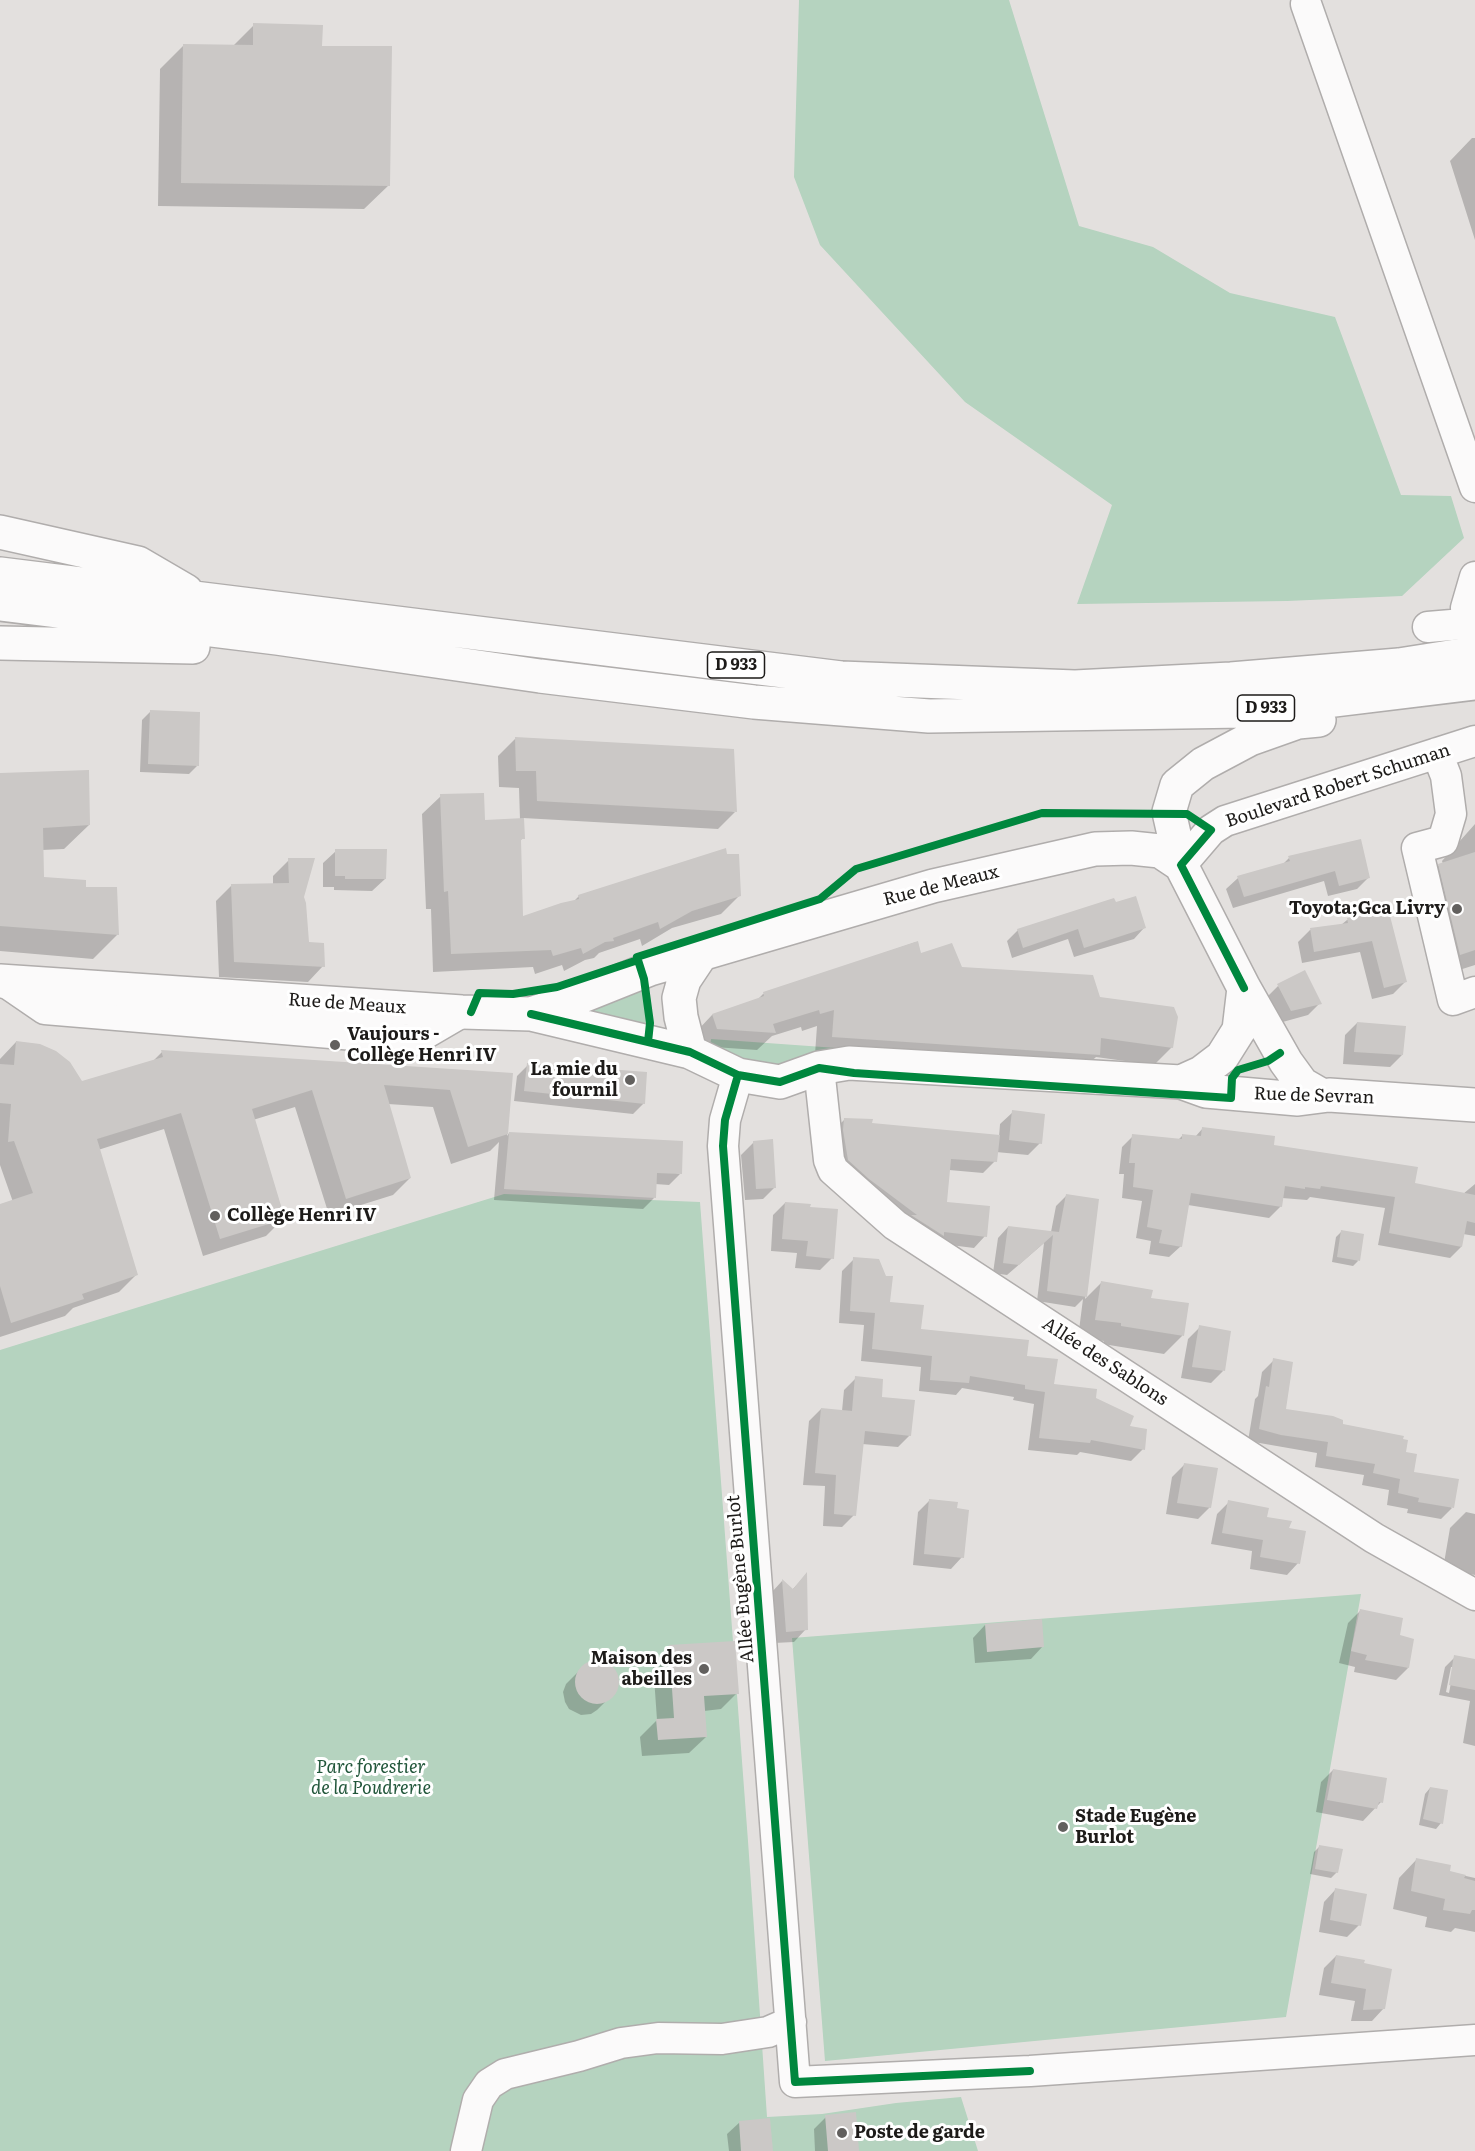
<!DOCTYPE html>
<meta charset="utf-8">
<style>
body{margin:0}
canvas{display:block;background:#e3e0de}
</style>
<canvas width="1475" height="2151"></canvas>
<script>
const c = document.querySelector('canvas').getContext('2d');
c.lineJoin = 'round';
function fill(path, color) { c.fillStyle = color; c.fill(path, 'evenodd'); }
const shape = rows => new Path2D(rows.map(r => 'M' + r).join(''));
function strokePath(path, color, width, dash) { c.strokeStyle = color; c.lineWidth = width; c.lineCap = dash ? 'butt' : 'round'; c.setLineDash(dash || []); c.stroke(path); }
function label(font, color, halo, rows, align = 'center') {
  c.font = font + ' Literata,serif'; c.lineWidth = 6; c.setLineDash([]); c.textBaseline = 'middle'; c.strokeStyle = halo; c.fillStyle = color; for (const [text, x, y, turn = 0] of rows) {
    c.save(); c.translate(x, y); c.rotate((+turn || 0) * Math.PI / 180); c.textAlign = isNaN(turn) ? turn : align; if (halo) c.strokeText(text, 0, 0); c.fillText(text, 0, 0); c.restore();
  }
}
fill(shape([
 [799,0,1009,0,1079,226,1153,247,1230,293,1335,317,1401,495,1451,496,1464,538,1402,596,1287,601,1077,604,1112,505,965,402,820,245,794,177],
 [641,979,648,1022,644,1031,576,1009],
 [711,1039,851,1049,768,1073,710,1047],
 [504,1194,700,1202,748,1841,767,2117,822,2114,896,2103,961,2097,978,2151,0,2151,0,1350],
 [1361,1594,1286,2017,825,2061,792,1638]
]), '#b5d3bf');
fill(shape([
 [254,25,389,185,364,209,158,206,160,69,184,45,233,46],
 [1472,138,1475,138,1475,240,1450,161],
 [150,712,197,766,189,774,140,772,142,720],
 [515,739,735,812,718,829,523,818,523,838,519,842,521,918,573,902,579,896,739,896,721,914,672,928,642,946,640,939,599,953,594,958,585,960,564,971,562,965,535,974,533,967,433,972,431,909,426,909,422,814,441,796,483,821,520,820,519,788,499,787,498,756],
 [0,774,89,825,64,849,42,850,42,879,84,888,118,934,93,959,0,951],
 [1475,824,1475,965,1437,977,1416,888,1439,865,1443,864,1442,861],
 [336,851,385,879,372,891,334,890,334,887,323,887,323,863],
 [1289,858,1369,877,1357,889,1328,896,1324,881,1233,908,1226,889,1238,878,1282,865],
 [289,860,302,897,308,944,323,966,308,982,219,977,216,901,232,885,273,884,273,876],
 [1115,904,1144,928,1134,939,1074,957,1068,939,1012,958,1007,941,1018,930],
 [1388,914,1405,982,1393,994,1372,999,1360,952,1302,963,1298,942,1310,930,1341,925,1347,920],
 [916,942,920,955,961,969,1099,998,1172,1047,1154,1065,1096,1057,1080,1072,815,1054,817,1026,802,1031,801,1027,772,1036,757,1050,699,1046,695,1033,712,1015,757,1000,763,994],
 [1278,986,1320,1003,1308,1015,1279,1023,1266,998],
 [1357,1023,1402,1055,1390,1067,1343,1064,1345,1035],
 [16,1042,82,1083,152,1062,162,1052,512,1074,507,1136,509,1133,680,1174,669,1185,655,1184,654,1198,643,1209,494,1200,499,1142,490,1151,451,1164,433,1107,388,1104,410,1178,393,1195,329,1215,295,1107,253,1120,283,1219,266,1236,203,1256,164,1129,98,1150,136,1275,119,1292,73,1308,65,1316,0,1337,0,1206,13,1202,0,1165,0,1059],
 [528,1065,644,1103,633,1114,514,1101,517,1076],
 [1013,1112,1040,1143,1028,1155,996,1152,995,1161,983,1173,949,1170,945,1204,985,1236,974,1248,934,1243,858,1191,833,1131,845,1119,871,1125,999,1137,1000,1124],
 [1203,1128,1413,1184,1463,1194,1475,1184,1475,1236,1463,1234,1461,1247,1450,1258,1378,1245,1385,1208,1310,1197,1307,1200,1282,1198,1281,1206,1269,1218,1188,1205,1181,1246,1169,1257,1149,1254,1151,1241,1136,1238,1142,1201,1122,1198,1124,1174,1119,1174,1122,1147,1133,1136,1178,1140,1183,1135,1195,1137],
 [754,1142,775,1187,763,1199,745,1200,741,1155],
 [1066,1196,1098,1200,1085,1299,1101,1283,1150,1299,1187,1304,1182,1336,1164,1354,1103,1344,1104,1341,1078,1338,1083,1299,1075,1307,1037,1301,1044,1243,1007,1275,993,1273,998,1238,1008,1227,1051,1232,1056,1206],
 [785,1203,809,1209,832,1258,820,1270,795,1268,797,1253,771,1251,773,1215],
 [1341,1232,1358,1261,1353,1266,1332,1262,1336,1237],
 [854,1259,889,1304,920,1330,1026,1358,1053,1385,1094,1399,1128,1427,1143,1449,1131,1461,1080,1452,1077,1455,1028,1450,1034,1404,1013,1400,1014,1397,962,1388,956,1395,919,1391,921,1367,861,1361,864,1325,839,1323,842,1271],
 [1200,1327,1223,1371,1211,1383,1181,1378,1188,1339],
 [1274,1360,1284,1410,1341,1425,1404,1453,1412,1473,1452,1508,1441,1519,1407,1513,1408,1509,1387,1505,1389,1490,1362,1485,1364,1475,1315,1467,1317,1453,1248,1441,1255,1399,1258,1396,1262,1372],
 [856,1378,880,1398,910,1435,898,1447,862,1444,854,1515,842,1527,823,1526,825,1486,803,1485,809,1421,821,1409,842,1411,844,1390],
 [1184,1465,1210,1507,1198,1519,1166,1514,1172,1477],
 [929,1501,955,1509,962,1557,951,1569,913,1565,918,1512],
 [1229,1502,1288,1529,1298,1563,1287,1575,1250,1569,1252,1551,1211,1544,1217,1514],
 [1466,1512,1475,1514,1475,1575,1443,1569,1450,1528],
 [805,1576,806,1629,794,1642,774,1643,771,1593,782,1581,792,1590],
 [1360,1611,1398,1636,1408,1668,1396,1680,1354,1672,1355,1667,1339,1663,1348,1623],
 [985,1625,1043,1646,1031,1659,975,1663,973,1638],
 [670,1646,737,1693,721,1709,704,1711,706,1737,689,1753,642,1756,640,1737,657,1720,653,1663],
 [1455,1657,1475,1661,1475,1746,1463,1743,1470,1701,1439,1695,1445,1667],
 [1451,1667,1454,1667,1449,1693,1446,1692],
 [592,1662,601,1662,614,1671,617,1685,610,1697,597,1710,591,1714,581,1715,569,1709,565,1702,563,1692,566,1684,585,1665],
 [1333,1770,1381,1802,1363,1821,1316,1812,1321,1782],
 [1430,1788,1441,1823,1436,1829,1419,1825,1425,1794],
 [1320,1846,1337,1872,1331,1878,1310,1874,1314,1852],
 [1417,1859,1448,1872,1475,1878,1475,1932,1455,1928,1451,1932,1425,1927,1427,1917,1393,1909,1399,1878],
 [1336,1889,1359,1925,1347,1937,1319,1932,1324,1902],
 [1336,1956,1363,1964,1384,2008,1372,2021,1351,2021,1355,2001,1319,1995,1324,1968],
 [826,2117,858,2151,815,2151,814,2129],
 [740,2122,771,2151,729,2151,727,2134]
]), '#0003');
fill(shape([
 [253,23,323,25,322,46,392,46,390,186,181,183,183,44,253,45],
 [150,710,200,712,199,766,148,764],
 [515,737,734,749,737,812,537,801,536,771,516,771],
 [89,770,90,825,43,828,44,877,86,880,86,887,117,887,119,935,0,926,0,773],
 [484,793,485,820,524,818,525,839,521,839,523,916,561,903,579,899,578,895,726,848,727,854,739,854,741,896,692,911,660,929,658,922,613,938,614,941,605,942,583,954,581,948,553,956,551,950,451,954,448,891,444,892,440,794],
 [1361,839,1370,878,1339,886,1335,871,1244,897,1237,876,1290,861,1288,856],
 [335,849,387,849,386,879,345,879,345,876,335,876],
 [1475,852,1475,950,1460,955,1438,864],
 [288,858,315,858,304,897,306,903,309,942,324,943,325,967,234,962,231,884,289,883],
 [1136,896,1146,928,1084,948,1078,929,1023,948,1017,929,1114,898,1116,902],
 [1389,912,1407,982,1384,988,1372,941,1314,952,1310,928,1348,923,1347,918],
 [918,941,921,953,952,943,962,967,1093,975,1100,997,1174,1007,1178,1017,1173,1048,1101,1038,1100,1055,832,1037,834,1010,820,1014,819,1010,773,1024,776,1033,717,1029,712,1014,764,996,763,992],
 [1305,970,1322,1004,1291,1011,1277,984],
 [1357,1022,1406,1026,1403,1055,1354,1052],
 [16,1041,40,1044,56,1051,70,1062,82,1081,163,1057,161,1050,513,1073,508,1134,468,1147,450,1090,384,1085,411,1178,346,1199,312,1090,252,1109,285,1219,220,1239,181,1113,97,1139,138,1275,82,1294,84,1299,11,1323,0,1286,0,1204,33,1193,14,1141,8,1142,11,1104,0,1103,0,1064,14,1065],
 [527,1063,647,1072,645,1104,524,1091],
 [1012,1110,1045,1114,1042,1144,1009,1140],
 [844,1118,873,1119,872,1123,1000,1135,997,1162,951,1159,947,1202,990,1206,987,1237,944,1232,944,1236,911,1215,917,1215,869,1179,848,1160,843,1130],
 [1202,1127,1275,1136,1274,1145,1418,1167,1415,1183,1475,1195,1475,1223,1467,1221,1462,1247,1389,1233,1395,1197,1321,1186,1320,1189,1305,1187,1305,1189,1285,1186,1282,1207,1191,1193,1182,1247,1159,1243,1162,1230,1147,1227,1153,1190,1133,1187,1135,1163,1129,1163,1132,1134,1182,1139,1182,1134,1201,1136],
 [509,1132,683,1141,682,1174,657,1173,656,1198,504,1189],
 [773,1139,776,1188,756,1189,753,1141],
 [1066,1194,1099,1199,1087,1297,1047,1291,1053,1235,1019,1265,1003,1263,1008,1226,1059,1232],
 [785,1202,811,1204,810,1207,838,1209,834,1259,806,1256,808,1241,782,1239],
 [1341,1230,1364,1234,1360,1261,1337,1257],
 [853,1257,879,1259,886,1276,893,1276,890,1302,924,1305,921,1329,1029,1340,1027,1356,1058,1359,1054,1384,1097,1389,1096,1398,1134,1416,1130,1426,1147,1429,1145,1450,1091,1440,1090,1443,1039,1438,1045,1392,1025,1389,1025,1385,970,1376,969,1383,930,1380,932,1356,872,1349,875,1313,850,1311],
 [1101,1281,1153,1290,1151,1298,1189,1303,1184,1336,1121,1326,1121,1323,1095,1320],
 [1199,1325,1231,1331,1225,1371,1192,1367],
 [1273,1358,1293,1362,1286,1409,1333,1416,1343,1420,1343,1424,1404,1436,1403,1439,1408,1440,1406,1452,1417,1454,1414,1472,1459,1479,1454,1508,1418,1502,1419,1498,1398,1493,1400,1479,1373,1473,1375,1464,1326,1456,1328,1442,1281,1435,1259,1429,1266,1386,1269,1387],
 [855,1376,883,1379,882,1397,915,1400,911,1436,865,1431,856,1516,834,1514,836,1475,815,1473,821,1408,852,1411],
 [1184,1463,1218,1468,1211,1508,1177,1503],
 [929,1499,958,1502,957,1508,969,1510,964,1558,924,1554],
 [1228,1500,1269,1508,1267,1517,1292,1521,1289,1528,1306,1531,1300,1564,1260,1557,1263,1540,1222,1533],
 [807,1572,808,1630,786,1632,782,1579,793,1589],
 [1360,1609,1403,1618,1400,1635,1414,1639,1409,1668,1365,1660,1367,1655,1351,1651],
 [1042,1619,1044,1647,987,1652,985,1624],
 [735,1641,739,1694,704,1696,707,1737,658,1740,656,1719,674,1718,669,1645],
 [1454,1655,1475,1659,1475,1690,1449,1685],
 '575 1682a22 22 0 1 1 44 0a22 22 0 1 1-44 0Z',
 [1333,1769,1387,1778,1383,1803,1379,1802,1377,1809,1327,1800],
 [1430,1787,1448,1790,1443,1824,1423,1819],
 [1319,1845,1343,1849,1338,1873,1315,1869],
 [1416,1858,1451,1865,1450,1871,1466,1875,1464,1878,1475,1881,1475,1910,1472,1910,1470,1914,1443,1910,1445,1899,1411,1891],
 [1335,1888,1367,1894,1361,1926,1330,1920],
 [1336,1955,1365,1960,1364,1963,1392,1969,1385,2009,1363,2010,1366,1989,1331,1983],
 [856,2112,859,2151,828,2151,825,2115],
 [770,2118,773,2151,741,2151,739,2121]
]), '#cbc8c6');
const minor = shape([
 [1306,4,1475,487],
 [1468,624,1466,608,1475,577],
 [1428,627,1475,623],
 [1437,753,1446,776,1451,814,1443,841,1417,848,1453,1000,1475,992],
 [1181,865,1211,830,1225,821,1475,741],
 [4,981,45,1009,414,1040,462,1012],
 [819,1068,829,1160,833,1170,895,1225,1374,1538,1475,1595],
 [738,1075,725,1120,723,1146,795,2082,1030,2071,1475,2040],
 [466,2151,478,2100,489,2084,505,2074,579,2056,621,2043,658,2038,722,2039,768,2032,791,2022]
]);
const major = shape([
 [0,981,462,1012,531,1014,690,1052,738,1075,780,1082,819,1068,849,1063,1181,1082,1206,1091,1298,1099,1329,1095,1475,1105],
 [531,1014,570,1001,650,969,933,886,1095,849,1131,848,1160,851,1181,865,1244,988,1286,1062,1302,1084,1321,1095],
 [690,1052,681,1017,679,998,684,980,702,953],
 [1181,1082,1201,1073,1222,1057,1239,1030,1244,988]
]);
const highway = shape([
 [0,532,138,563,186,591],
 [0,574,841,678,1075,687,1231,679,1399,665,1475,653],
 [0,604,277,638,540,676,754,702,929,716,1244,711,1475,683],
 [0,643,193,647],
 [1181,865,1169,812,1177,785,1203,764,1250,739,1298,722,1319,720]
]);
strokePath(minor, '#b0adac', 33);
strokePath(major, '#b0adac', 36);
strokePath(highway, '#b0adac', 36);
strokePath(minor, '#fbfafa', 30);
strokePath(major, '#fbfafa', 33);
strokePath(highway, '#fbfafa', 33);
strokePath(shape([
 [471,1012,479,993,513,994,557,987,638,960],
 [531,1014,690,1052,738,1075,780,1082,819,1068,854,1073,1231,1098,1232,1078,1238,1070,1268,1061,1280,1053],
 [648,1042,650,1023,644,979,637,957,820,899,856,869,1042,813,1187,814,1211,830,1181,865,1244,988],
 [738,1075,725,1120,723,1146,795,2082,1030,2071]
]), '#00873e', 8);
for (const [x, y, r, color] of [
 [1457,909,6,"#62605e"],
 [335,1045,6,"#62605e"],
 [630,1080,6,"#62605e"],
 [215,1216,6,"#62605e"],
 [704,1669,6,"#62605e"],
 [1063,1827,6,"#62605e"],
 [842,2133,6,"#62605e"]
]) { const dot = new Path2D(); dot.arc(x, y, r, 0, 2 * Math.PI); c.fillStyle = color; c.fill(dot); strokePath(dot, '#fff', 2); }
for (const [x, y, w] of [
 [736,665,57],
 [1266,708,57]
]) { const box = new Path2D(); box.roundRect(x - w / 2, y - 13, w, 26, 4.5); c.fillStyle = '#fff'; c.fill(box); strokePath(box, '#1d1b19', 1.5); }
label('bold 16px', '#1d1b19', null, [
 ["D 933",736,665],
 ["D 933",1266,708]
]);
label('18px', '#1d1b19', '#fff', [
 ["Boulevard Robert Schuman",1338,786,-18],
 ["Rue de Meaux",941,886,-14],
 ["Rue de Meaux",347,1004,4],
 ["Rue de Sevran",1314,1096,2],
 ["Allée des Sablons",1105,1362,33],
 ["Allée Eugène Burlot",741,1579,-95]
]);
label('bold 18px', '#1d1b19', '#fff', [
 ["Toyota;Gca Livry",1445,909,"right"],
 ["Vaujours -",347,1035],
 ["Collège Henri IV",347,1056],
 ["La mie du",618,1070,"right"],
 ["fournil",618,1091,"right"],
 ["Collège Henri IV",227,1216],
 ["Maison des",692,1659,"right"],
 ["abeilles",692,1680,"right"],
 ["Stade Eugène",1075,1817],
 ["Burlot",1075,1838],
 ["Poste de garde",854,2133]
], 'left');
label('italic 18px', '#21563a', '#fff', [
 ["Parc forestier",371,1768],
 ["de la Poudrerie",371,1789]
]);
</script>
